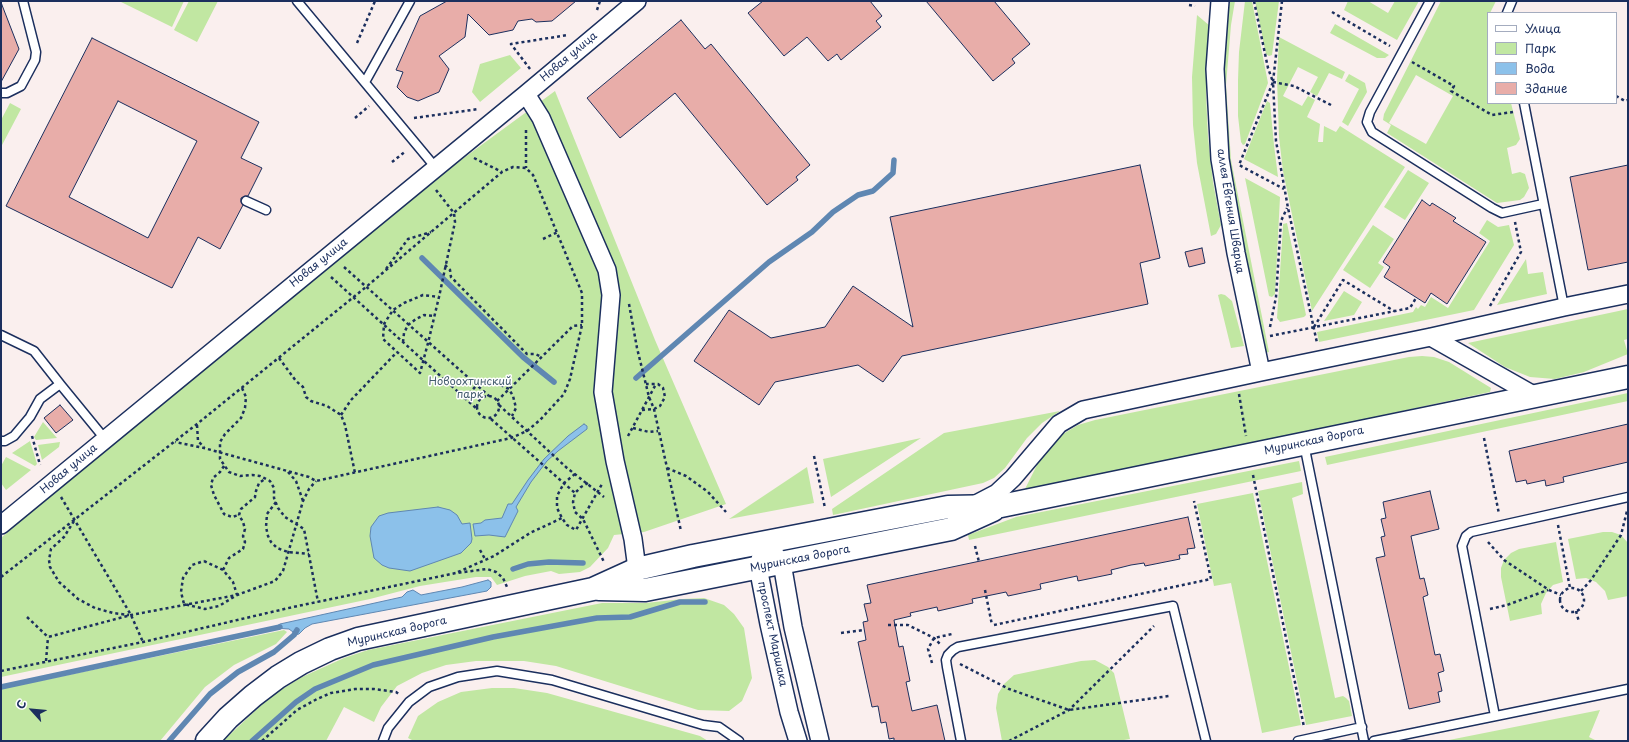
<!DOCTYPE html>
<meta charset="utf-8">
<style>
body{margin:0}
#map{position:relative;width:1629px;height:742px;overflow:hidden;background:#faefee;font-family:"Playpen Sans",sans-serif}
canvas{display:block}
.frame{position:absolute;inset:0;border:2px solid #1b2f5e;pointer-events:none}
.legend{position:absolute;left:1487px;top:12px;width:130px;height:92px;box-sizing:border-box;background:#fff;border:1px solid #a4acbf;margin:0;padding:5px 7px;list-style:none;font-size:12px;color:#1b2f5e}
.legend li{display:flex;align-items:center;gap:8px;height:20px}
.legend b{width:20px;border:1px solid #a4acbf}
.north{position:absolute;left:12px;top:690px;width:40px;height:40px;-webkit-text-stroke:3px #fff;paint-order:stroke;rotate:297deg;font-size:11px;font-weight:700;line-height:16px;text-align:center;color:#1b2f5e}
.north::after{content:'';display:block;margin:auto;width:14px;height:18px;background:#1b2f5e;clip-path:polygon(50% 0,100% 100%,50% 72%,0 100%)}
</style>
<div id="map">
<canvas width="1629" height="742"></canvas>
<div class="frame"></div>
<ul class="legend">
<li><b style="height:5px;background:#fff"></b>Улица</li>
<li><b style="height:11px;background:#c1e7a2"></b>Парк</li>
<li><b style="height:11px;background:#8cc1ea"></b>Вода</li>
<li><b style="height:11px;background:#e8ada9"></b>Здание</li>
</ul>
<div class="north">С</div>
</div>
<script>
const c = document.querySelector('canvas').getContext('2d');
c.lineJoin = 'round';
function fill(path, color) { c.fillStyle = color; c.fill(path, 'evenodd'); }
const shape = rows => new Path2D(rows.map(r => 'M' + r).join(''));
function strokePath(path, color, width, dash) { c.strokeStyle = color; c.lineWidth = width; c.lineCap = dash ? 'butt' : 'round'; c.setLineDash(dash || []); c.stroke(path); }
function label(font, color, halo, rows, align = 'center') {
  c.font = font + ' "Playpen Sans",sans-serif'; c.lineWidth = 3; c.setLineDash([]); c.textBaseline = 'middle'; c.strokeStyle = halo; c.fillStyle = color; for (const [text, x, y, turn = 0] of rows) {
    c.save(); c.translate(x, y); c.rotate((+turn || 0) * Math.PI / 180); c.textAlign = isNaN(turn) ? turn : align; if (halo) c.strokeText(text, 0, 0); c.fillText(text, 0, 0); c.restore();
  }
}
fill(shape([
 [119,1,184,1,172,27],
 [189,1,218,1,197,42,174,30],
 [1230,1,1235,1,1231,25,1226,85,1231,160,1269,352,1265,353,1227,161,1223,86,1226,25],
 [1245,1,1252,1,1268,83,1245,144,1243,145,1241,142,1238,116,1238,80,1239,52],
 [1255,1,1279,1,1272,55,1269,56,1266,54],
 [1348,1,1368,1,1388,13,1395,1,1419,1,1397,40,1344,10],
 [1441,1,1496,1,1490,13,1488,13,1488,103,1511,103,1520,139,1516,145,1507,148,1512,174,1520,172,1525,174,1529,188,1524,197,1520,200,1497,203,1387,133,1391,125,1383,120,1384,114],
 [1416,75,1453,96,1426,144,1389,123],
 [1197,15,1210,26,1207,52,1206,95,1208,137,1213,182,1221,225,1216,234,1211,236,1197,163,1193,125,1192,77],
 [1335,24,1389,55,1385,58,1377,58,1330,33],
 [1279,37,1345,72,1342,79,1329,73,1317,96,1310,92,1318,77,1298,67,1283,96,1302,106,1308,96,1315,100,1307,117,1320,124,1318,142,1323,142,1324,126,1336,132,1340,126,1405,167,1312,311,1283,171,1279,137,1277,79],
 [510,55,521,68,480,102,472,92,480,64],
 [1349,74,1365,83,1367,92,1348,126,1342,122,1359,89,1345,81],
 [555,91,655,340,726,504,644,532,614,535,608,548,590,567,580,572,559,574,551,571,525,576,497,585,491,577,476,577,420,586,370,599,1,677,1,538,318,265],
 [1267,101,1270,103,1274,145,1278,177,1244,159],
 [10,103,21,109,1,147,1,120],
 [1408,170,1429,183,1405,220,1384,207],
 [1245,178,1280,197,1275,294,1272,297,1269,296],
 [1487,220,1498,227,1509,225,1514,245,1474,310,1319,342,1317,332,1413,312,1416,307,1418,309,1421,305,1425,307,1431,297,1448,308,1490,241,1479,233],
 [1287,223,1306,315,1304,317,1280,322,1277,318,1283,226,1283,224],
 [1373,225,1394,239,1378,263,1384,267,1370,288,1343,270],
 [1526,259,1528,274,1543,272,1547,294,1497,305],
 [1344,291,1362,302,1354,315,1324,321],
 [1221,294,1225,295,1232,301,1244,346,1231,348,1218,295],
 [1628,309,1628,339,1624,340,1628,354,1584,372,1555,379,1530,377,1505,367,1468,343],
 [1422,356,1434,357,1449,362,1491,388,1490,392,1028,492,1025,489,1039,461,1049,447,1063,434,1078,425,1095,420,1409,357],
 [1628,393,1628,401,1327,465,1325,457],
 [1060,411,1042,423,1027,438,1005,468,994,478,983,483,833,515,832,509,944,433],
 [43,422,57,438,36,440,34,437],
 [921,438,831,497,823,459],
 [30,441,37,464,35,466,12,453],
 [60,442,59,447,42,460,38,445],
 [6,457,31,470,6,490,1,483,1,466],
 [1299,461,1301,471,969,540,968,535,1016,517],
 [807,467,814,503,729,519],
 [1302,482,1303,494,1292,498,1335,698,1343,696,1346,698,1349,701,1352,716,1306,725,1258,491],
 [1253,493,1301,725,1262,733,1231,583,1214,586,1197,504],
 [1603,532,1612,532,1621,535,1628,543,1628,596,1608,600,1605,591,1596,582,1586,578,1576,579,1568,539],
 [1556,542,1563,582,1553,585,1546,593,1541,604,1542,614,1510,621,1501,577,1501,568,1504,560,1511,553,1519,549],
 [704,598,724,605,734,614,744,628,752,678,742,701,729,711,698,710,556,666,524,661,476,661,446,665,422,673,397,686,381,707,374,722,344,707,326,741,223,741,271,696,302,677,344,658,368,650,602,603,646,603,682,599],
 [284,630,287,632,276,644,234,665,205,687,160,741,1,741,1,689],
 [1095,660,1108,667,1114,673,1130,739,1118,741,1002,741,996,708,998,694,1004,684,1014,675,1081,661],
 [492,688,514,688,547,693,700,736,708,741,414,741,408,738,418,716,438,702,461,692],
 [1600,710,1589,737,1597,741,1444,741]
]), '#c1e7a2');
const water = shape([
 [584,424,587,426,587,429,558,451,547,461,531,482,516,507,518,511,505,537,489,535,475,536,473,524,481,523,485,520,502,518,508,504,512,504,528,480,544,459,568,436,584,424],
 [438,507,450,510,457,515,462,524,470,523,472,539,471,543,461,553,410,571,389,568,382,565,374,558,370,536,371,527,379,516,388,513,438,507],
 [488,580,491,582,491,587,487,591,312,624,305,628,299,634,294,635,293,632,289,629,274,628,280,624,402,597,407,592,413,590,421,595,462,587,488,580]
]);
fill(water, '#8cc1ea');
strokePath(water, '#5f87b2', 1);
strokePath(shape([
 [422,258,523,357,554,382],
 [636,378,769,262,812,232,833,212,858,195,873,191,893,173,894,160],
 [513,569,528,564,549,562,583,563],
 [1,687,280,627],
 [169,741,210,694,238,672,274,652,294,635,297,630],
 [252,741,296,702,315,689,373,665,493,637,597,618,630,617,680,602,705,602]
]), '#5f87b2', 5.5);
const building = shape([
 [447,1,576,1,552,21,536,22,532,19,518,21,513,30,489,35,468,14,465,37,439,56,449,69,439,92,418,101,407,97,397,87,403,72,396,70,420,16,447,1],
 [763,1,870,1,882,16,876,21,881,27,841,60,837,54,828,61,807,37,784,56,748,13,763,1],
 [926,1,994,1,1030,44,1012,59,1015,63,993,81,926,1],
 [2,5,19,49,1,82,1,6,2,5],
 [681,20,705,49,711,44,810,165,796,177,798,180,767,205,675,93,620,138,587,98,681,20],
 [92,38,259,122,241,158,262,168,248,196,245,196,241,198,241,202,243,205,220,249,198,237,172,288,6,206,92,38],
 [118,101,197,141,148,238,69,197,118,101],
 [1140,165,1160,258,1140,263,1148,304,902,356,883,382,858,365,775,382,759,405,694,361,729,310,771,338,825,327,853,286,913,327,890,217,1140,165],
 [1628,165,1628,262,1588,270,1570,177,1628,165],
 [1422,200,1430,206,1432,203,1456,218,1453,221,1486,242,1447,304,1431,293,1425,303,1384,277,1390,267,1383,262,1422,200],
 [1202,248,1205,263,1189,267,1185,252,1202,248],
 [60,405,73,420,56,433,44,418,60,405],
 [1628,424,1628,462,1563,477,1564,482,1546,486,1545,480,1527,484,1526,480,1516,482,1509,451,1628,424],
 [1430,491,1439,529,1411,536,1420,579,1424,578,1428,595,1423,597,1435,655,1440,654,1444,671,1438,673,1442,691,1438,692,1440,702,1409,709,1376,558,1385,556,1381,537,1385,536,1381,519,1386,518,1383,502,1430,491],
 [1188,517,1195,548,1187,549,1188,554,1179,555,1180,559,1145,566,1144,563,1131,565,1111,570,1112,574,1078,581,1077,576,1040,584,1041,589,1008,596,1006,592,972,599,973,603,938,611,937,607,910,613,911,616,894,620,899,647,903,646,910,681,906,682,912,711,937,705,945,741,894,741,894,738,889,739,886,722,881,723,878,706,872,707,858,642,866,640,863,622,868,621,864,604,871,603,867,585,1188,517]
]);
fill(building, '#e8ada9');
strokePath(building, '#1b2f5e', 1);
const lane = shape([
 [297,1,436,168],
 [1430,1,1370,112,1367,122,1372,132,1492,208,1502,213,1543,204],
 [1507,13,1512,1],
 [365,82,410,1],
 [1,93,7,93,21,86,35,60,36,52,23,1],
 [1524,103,1564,307],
 [246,201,266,210],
 [1,335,34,351,60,384,40,399,30,417,14,436,5,441,1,441],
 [60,384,105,439],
 [1304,444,1364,741],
 [1495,716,1462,546,1466,536,1471,532,1628,497],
 [383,741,388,728,409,702,429,687,458,677,497,671,552,680,703,725,719,727,739,741],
 [961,741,947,667,946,660,948,655,953,650,958,647,1173,606,1206,741],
 [1298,741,1362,727],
 [1374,741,1628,689]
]);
const street = shape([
 [1220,1,1215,69,1220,159,1236,253,1261,372],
 [526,94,541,118,607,270,611,295,603,392,615,461,633,539,637,569],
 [1431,337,1535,396],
 [974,505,997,493,1013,478,1059,424,1083,410,1261,372,1431,337,1564,307,1628,294],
 [1,525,526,94,637,1],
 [765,542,782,563,793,627,820,741],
 [761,556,758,567,769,624,789,712,798,741]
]);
const secondary = shape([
 [599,589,645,590,951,529,993,510],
 [207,741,228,718,253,696,278,677,301,663,330,649,358,639,593,589,637,569,693,556,948,507,1001,506,1628,377]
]);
strokePath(lane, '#1b2f5e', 11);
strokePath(street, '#1b2f5e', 20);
strokePath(secondary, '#1b2f5e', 25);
strokePath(shape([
 [1254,1,1268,68,1273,82,1239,165,1284,189],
 [1282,1,1273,82,1276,141,1288,208,1317,343],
 [1189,5,1195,6],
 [597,10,600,1],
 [1332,12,1390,46],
 [357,43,375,1],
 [1412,62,1454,86,1451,91,1492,115,1513,112],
 [530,69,511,44,568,35],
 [1273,82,1294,86,1331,105],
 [1616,96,1625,101,1628,100],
 [355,118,369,106],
 [414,118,479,109],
 [526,130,526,168],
 [474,158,502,172],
 [392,162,406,151],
 [436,190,454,213,455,222,439,297,428,343,420,373,383,339,384,324,393,310,404,303,423,295,439,297],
 [543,239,558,232],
 [445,265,450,270,451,277,527,354,535,354,542,357],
 [344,267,489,396],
 [386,269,408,239,431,232],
 [331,277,477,409],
 [629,304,637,348,649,397,654,409,681,531],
 [1490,306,1521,252,1515,222],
 [1270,327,1276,297,1281,221,1287,208],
 [1314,327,1343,280,1394,311],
 [1270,336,1410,308,1416,298],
 [403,342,404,333,408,325,416,319,424,315,434,316],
 [279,358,296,381,303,387,306,397,311,401,327,406,341,415,345,425,355,473],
 [242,388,246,397,245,408,241,418,225,434,220,442,220,459,229,472,240,476,252,475,260,476,270,481,274,488,274,498,278,508,285,517,304,529,318,602],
 [1239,394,1246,436],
 '477 407a11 11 0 1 1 22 0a11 11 0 1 1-22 0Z',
 [465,398,476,386,483,383,499,384,509,389,513,396,516,408,512,416],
 [497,401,573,326,582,325],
 [499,405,567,468,604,497],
 [642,410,654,409,660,406,665,397,663,388,658,384,646,384],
 [341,415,351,400,397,352],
 [491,419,575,493],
 [197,425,198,441,204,447],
 [633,428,649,432,658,431],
 [32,436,40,465],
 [628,436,656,384],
 [1484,438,1499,514],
 [814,456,825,508],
 [224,466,220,472,213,478,211,485,214,495,224,514,232,517,239,515],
 [667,468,686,476,708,492,726,512],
 [288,472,296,481,303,501],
 [575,474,564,483,557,496,557,508,562,518,567,525,576,530,602,484],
 [1253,475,1304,727],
 [588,483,581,487,575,493,573,502,575,512,583,519,604,562],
 [61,497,131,615,143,642],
 [276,502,267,514,266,527,268,536,271,542,277,548,288,552,309,554],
 [74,521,64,537,51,549,49,560,50,567,59,582,78,599,95,608,113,613,129,615],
 [1558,525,1570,588],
 [1488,542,1504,560,1549,590,1561,595],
 [975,546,979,562],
 [480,550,485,559],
 [204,561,223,570,233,582,237,595,219,606,205,609,184,604,181,592,183,578,192,565,204,561],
 [223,570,229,558,243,549,245,542,243,536,245,529,243,522,239,515,241,509,255,497,256,491,259,483,265,479],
 [458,572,494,556,530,533,562,518],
 [1,577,197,424,366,287,502,172,513,167,526,168,533,175,582,293,582,325,570,379,564,394,540,420,527,431,511,438,316,481,309,477,204,448,175,442],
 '1560 600a12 12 0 1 1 24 0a12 12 0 1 1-24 0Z',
 [985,590,992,625],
 [1581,591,1591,580,1621,535,1627,511],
 [1490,609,1507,605,1548,590],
 [1576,611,1579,622],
 [27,617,48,637,131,615,237,595,275,581,283,571,303,501,309,489,316,481],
 [888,625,908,625,934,638,941,645],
 [994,625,1211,579,1194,501],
 [841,633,864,630],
 [46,661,48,637],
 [932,663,928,649,934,638,952,634],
 [960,664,1009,689,1069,710,1169,696],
 [1,671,143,642,293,607,456,573,487,569,496,572,503,578,507,587],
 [262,741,297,710,317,699,331,693,355,689,374,689,396,692,400,695],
 [1009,741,1069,710,1154,626]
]), '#1b2f5e', 2.5, [3, 3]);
strokePath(lane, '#fff', 8);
strokePath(street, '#fff', 17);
strokePath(secondary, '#fff', 22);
label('11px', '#1b2f5e', '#fff', [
 ["Новая улица",569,57,-40],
 ["аллея Евгения Шварца",1230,211,81],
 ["Новая улица",319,263,-39],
 ["Муринская дорога",1314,441,-12],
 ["Новая улица",69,469,-40],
 ["Муринская дорога",800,559,-11],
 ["Муринская дорога",397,632,-13],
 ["проспект Маршака",772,634,78]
]);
label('11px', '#445d6f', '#fff', [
 ["Новоохтинский",470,382],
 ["парк",470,395]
]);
</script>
